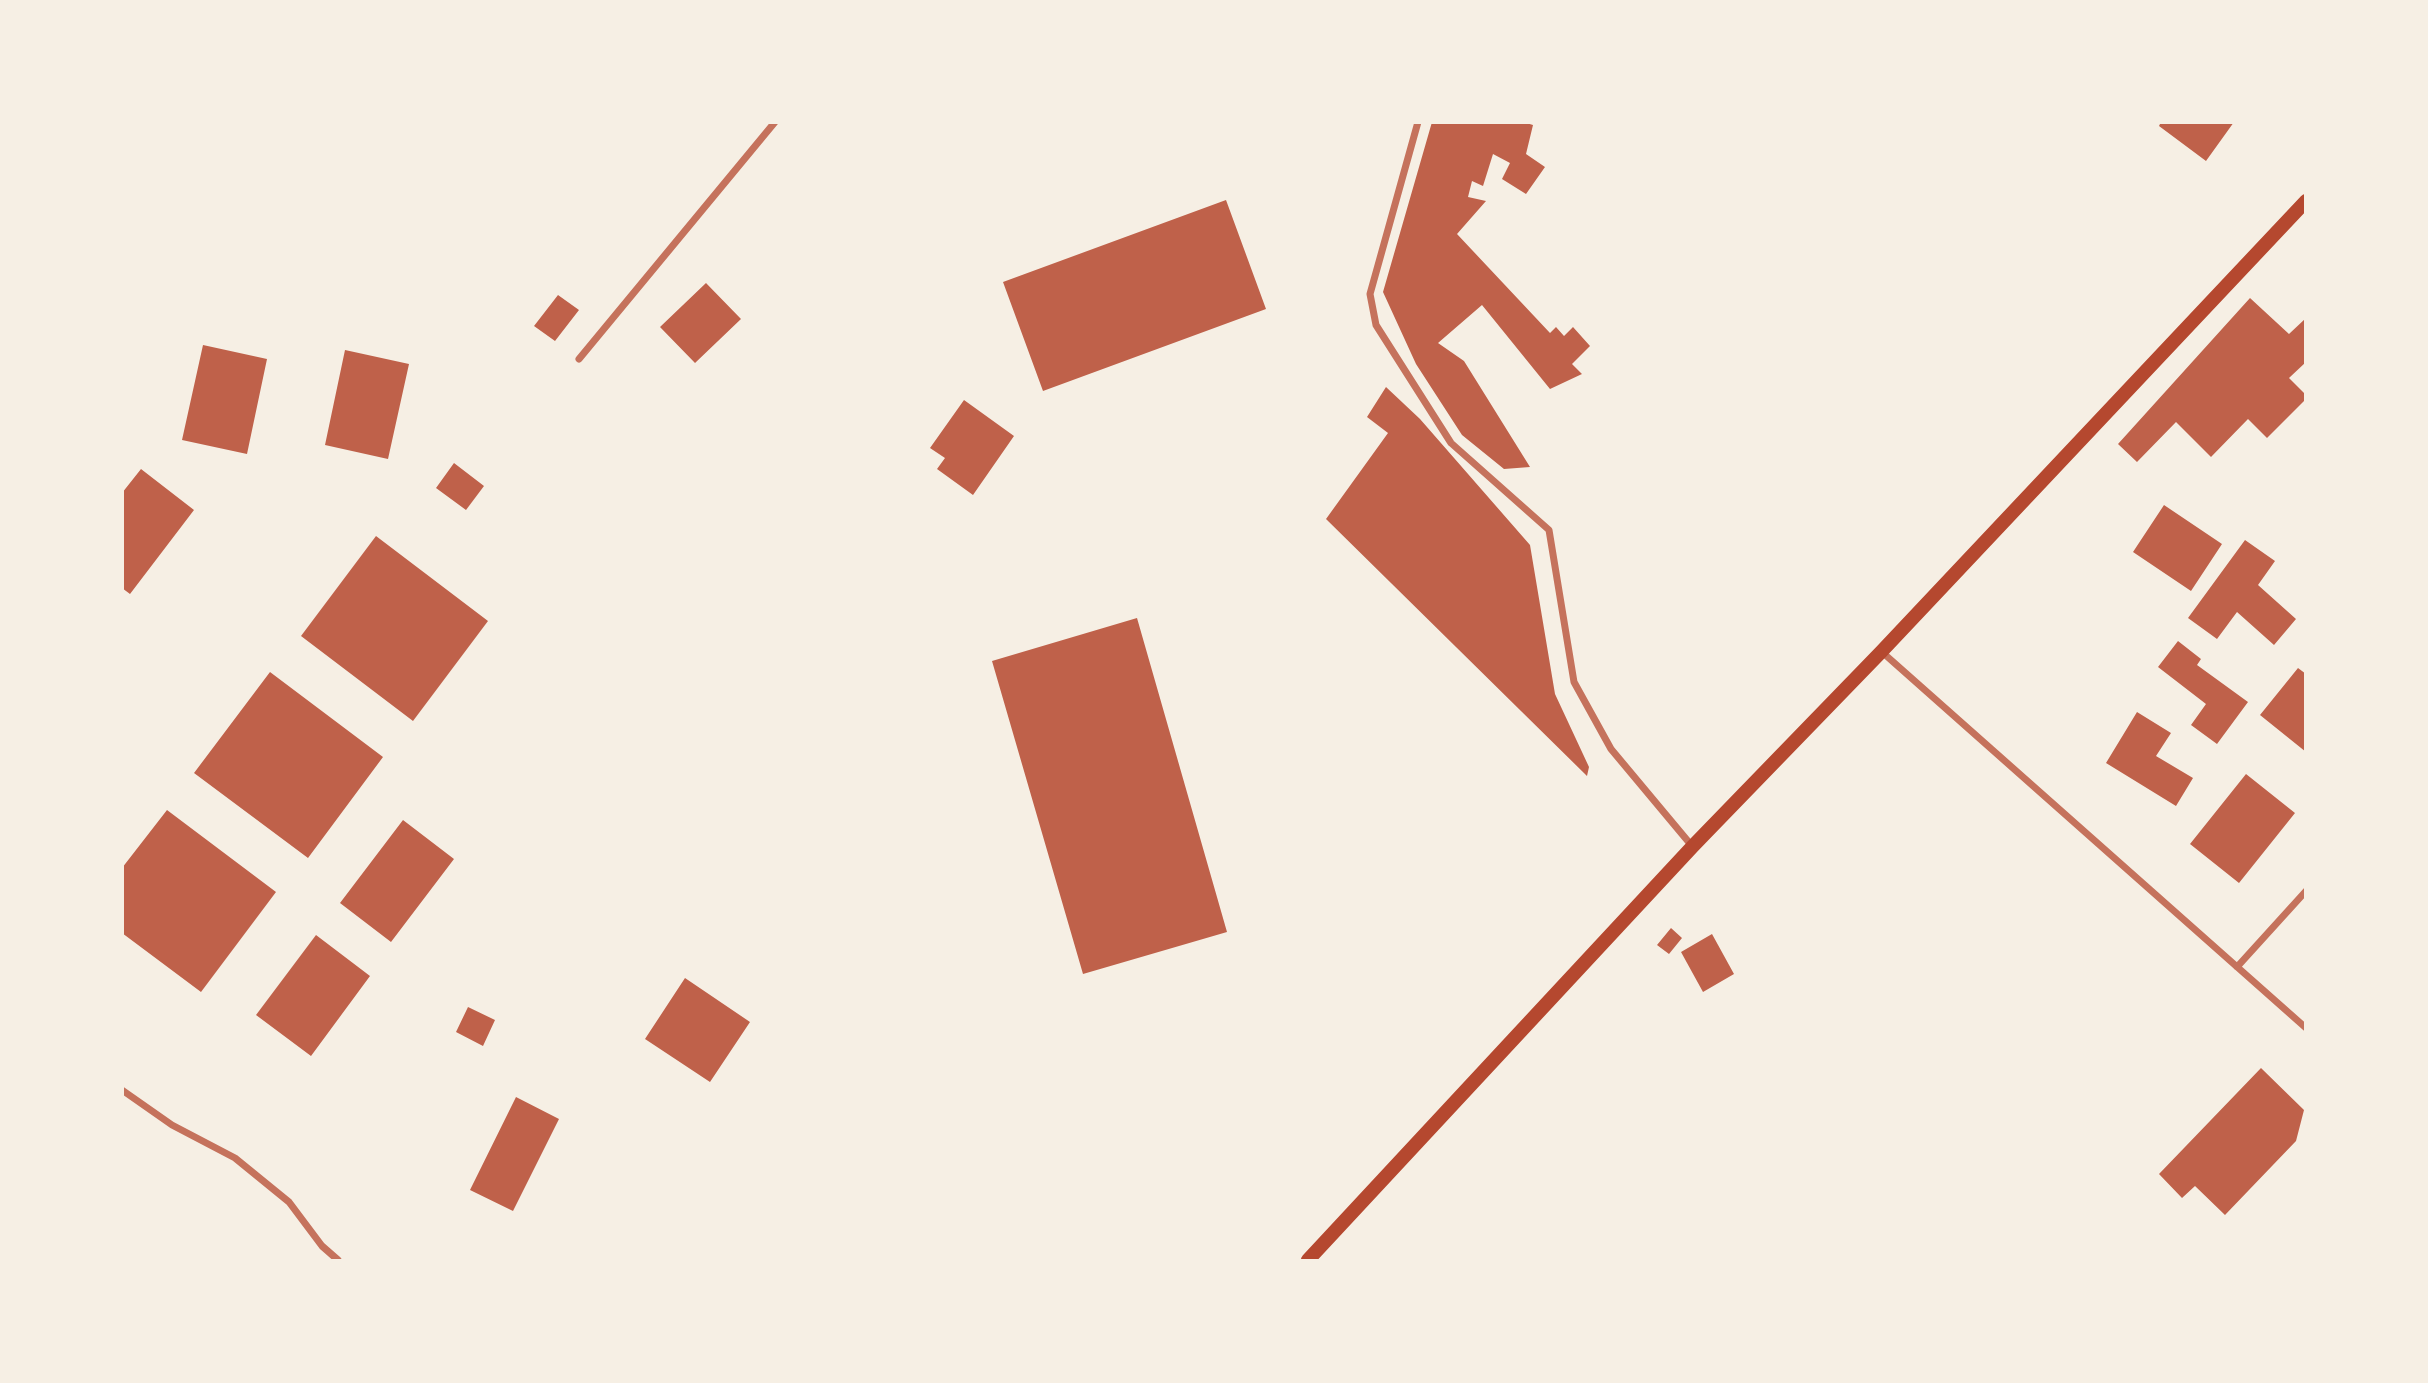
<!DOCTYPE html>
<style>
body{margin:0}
#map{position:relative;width:2428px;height:1383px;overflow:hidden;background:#f6efe4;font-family:Literata,serif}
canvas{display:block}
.frame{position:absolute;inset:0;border:124px solid #f6efe4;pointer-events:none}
</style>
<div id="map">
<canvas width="2428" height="1383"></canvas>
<div class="frame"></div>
</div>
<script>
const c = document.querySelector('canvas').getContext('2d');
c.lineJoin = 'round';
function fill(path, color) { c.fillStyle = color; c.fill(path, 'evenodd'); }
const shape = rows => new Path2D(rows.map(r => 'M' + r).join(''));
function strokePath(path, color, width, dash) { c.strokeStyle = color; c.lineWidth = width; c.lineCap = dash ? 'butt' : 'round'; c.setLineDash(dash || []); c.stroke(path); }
fill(shape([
 [1432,122,1523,122,1533,125,1526,154,1545,167,1526,194,1502,179,1510,163,1493,154,1483,186,1472,181,1468,197,1486,201,1457,234,1550,333,1556,327,1564,336,1573,327,1590,346,1572,364,1582,374,1550,389,1482,305,1438,343,1464,361,1530,467,1504,469,1462,435,1416,364,1383,292],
 [2161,122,2234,122,2206,161,2159,126],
 [1226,200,1266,309,1043,391,1003,282],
 [706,283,741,319,695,363,660,327],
 [558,295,579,310,555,341,534,326],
 [2250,298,2289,334,2306,318,2306,362,2289,378,2306,395,2306,399,2267,438,2248,419,2211,457,2176,422,2137,462,2118,444],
 [203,345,267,359,247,454,182,440],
 [345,350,409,364,388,459,325,445],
 [1386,387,1420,419,1530,545,1555,694,1589,767,1587,776,1326,519,1388,433,1367,417],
 [964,400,1014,436,973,495,937,469,945,458,930,448],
 [454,463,484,486,466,510,436,488],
 [141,469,194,510,130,594,122,588,122,493],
 [2164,505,2222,544,2191,591,2133,552],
 [376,536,488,621,413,721,301,636],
 [2245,540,2275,561,2258,585,2296,619,2274,645,2237,612,2217,639,2188,618],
 [1137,618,1227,932,1083,974,992,661],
 [2178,641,2201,659,2197,665,2248,702,2217,744,2191,725,2206,704,2158,667],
 [2298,668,2306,674,2306,752,2260,715],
 [270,672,383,757,308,858,194,773],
 [2137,712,2171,733,2156,756,2193,778,2176,806,2106,763],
 [2246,774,2295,813,2239,883,2190,844],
 [167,810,276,892,201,992,122,933,122,868],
 [403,820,454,859,391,942,340,903],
 [1671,928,1682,938,1669,954,1657,945],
 [1712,934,1734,974,1703,992,1681,952],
 [316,935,370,976,311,1056,256,1015],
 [685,978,750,1022,710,1082,645,1039],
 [468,1007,495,1020,483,1046,456,1032],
 [2261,1068,2304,1110,2296,1141,2225,1215,2195,1186,2182,1198,2159,1174],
 [516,1097,559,1119,513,1211,470,1190]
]), '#bf614a');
strokePath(shape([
 [1418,122,1370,294,1376,325,1451,443,1549,530,1574,682,1611,749,1692,846],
 [579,359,775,122],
 [1882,652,2306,1028],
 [2237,967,2306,891],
 [122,1090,172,1125,235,1158,289,1202,322,1246,338,1260]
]), '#c5725c', 7);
strokePath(shape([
 [1308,1260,1693,846,1881,652,2306,201]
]), '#b5482f', 14);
</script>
